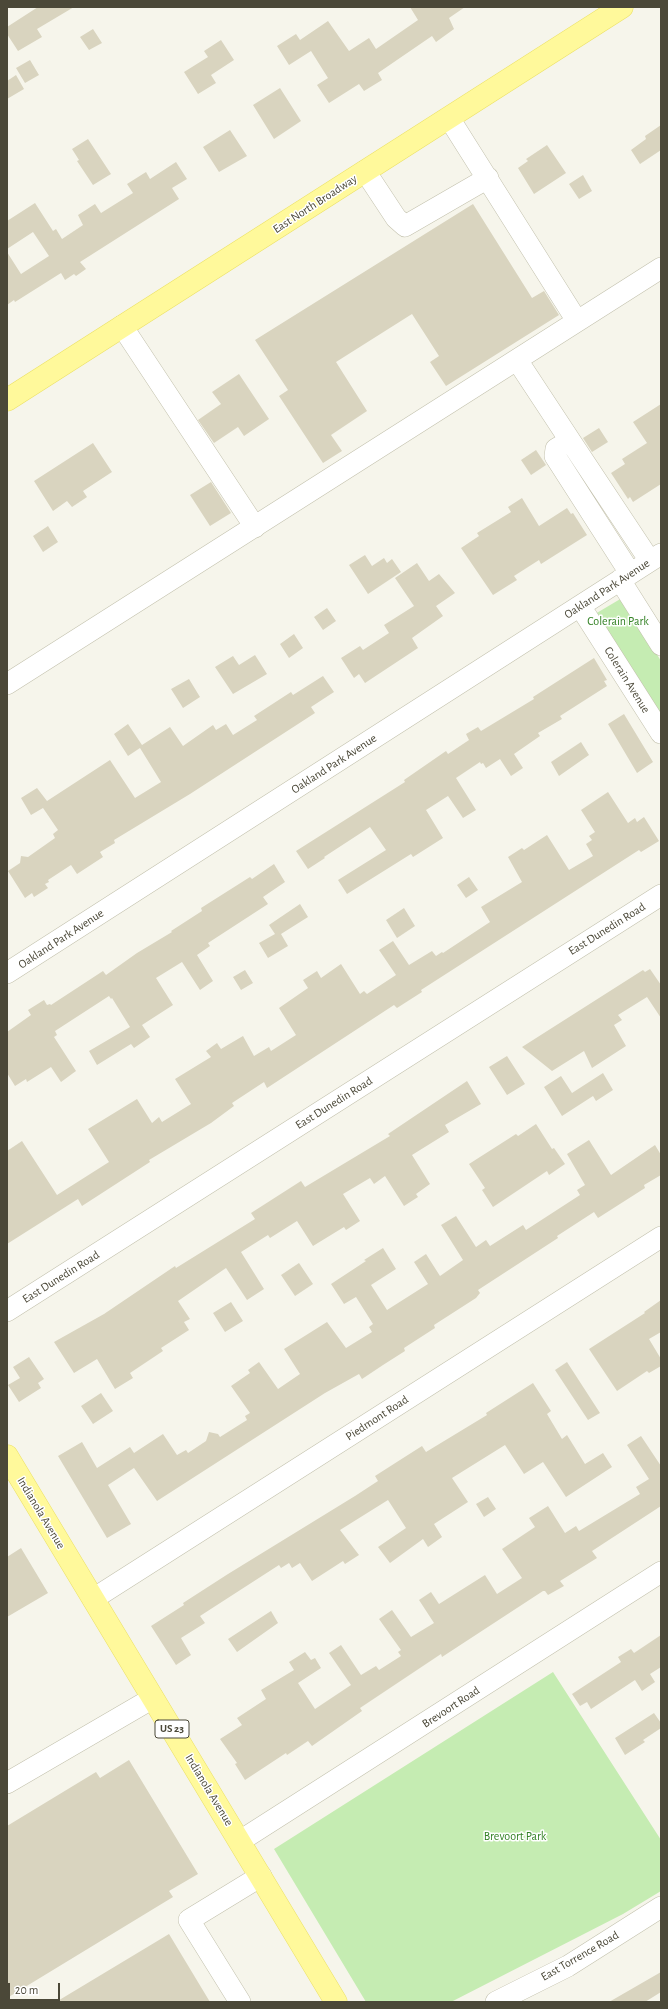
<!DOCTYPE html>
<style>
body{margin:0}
#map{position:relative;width:668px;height:2009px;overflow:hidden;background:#f6f5eb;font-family:"Alegreya Sans",sans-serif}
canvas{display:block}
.frame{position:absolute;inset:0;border:8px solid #4b4838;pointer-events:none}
.scale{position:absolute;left:8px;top:1983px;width:52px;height:18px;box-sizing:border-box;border:2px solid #4b4838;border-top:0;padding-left:5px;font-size:12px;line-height:14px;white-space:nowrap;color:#4b4838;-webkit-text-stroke:3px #fff;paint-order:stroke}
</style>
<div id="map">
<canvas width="668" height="2009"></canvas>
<div class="frame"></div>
<div class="scale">20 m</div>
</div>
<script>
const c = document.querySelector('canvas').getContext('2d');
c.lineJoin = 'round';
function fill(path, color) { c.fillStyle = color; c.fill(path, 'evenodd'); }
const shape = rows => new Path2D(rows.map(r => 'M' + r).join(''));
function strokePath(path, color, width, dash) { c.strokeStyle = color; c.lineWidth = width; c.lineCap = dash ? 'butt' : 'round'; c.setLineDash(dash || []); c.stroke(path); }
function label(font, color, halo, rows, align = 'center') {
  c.font = font + ' "Alegreya Sans",sans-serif'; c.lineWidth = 3; c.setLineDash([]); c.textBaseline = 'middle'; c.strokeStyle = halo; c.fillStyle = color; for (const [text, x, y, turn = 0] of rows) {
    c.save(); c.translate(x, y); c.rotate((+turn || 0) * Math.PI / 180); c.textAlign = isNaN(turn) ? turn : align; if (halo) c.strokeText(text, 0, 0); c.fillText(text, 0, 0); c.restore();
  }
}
fill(shape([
 [622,598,661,661,661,717,595,614],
 [553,1672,661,1840,661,1891,623,1914,451,2002,366,2002,274,1849]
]), '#c5ecb2');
fill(shape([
 [38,7,74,7,37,29,42,37,18,51,7,34,7,27],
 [410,7,465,7,449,18,454,29,436,42,432,36,378,73,382,80,364,91,359,84,329,103,317,85,328,78,311,51,289,65,277,46,296,34,300,40,328,21,349,51,369,38,376,49,418,20],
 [93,29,102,43,89,50,80,37],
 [221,40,234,60,211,75,216,83,198,94,184,72,208,57,204,51],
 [30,60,39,75,25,83,16,68],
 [16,75,24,89,7,99,7,81],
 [280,88,301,121,274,139,253,105],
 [661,125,661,150,640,164,631,150,646,139,645,136],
 [230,130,247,156,219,172,203,147],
 [88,139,111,174,93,185,77,161,79,160,72,149],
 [547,145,566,173,534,194,518,168,528,161,526,159],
 [176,162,187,179,172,188,179,199,80,262,86,269,76,276,74,274,65,280,61,273,15,302,14,300,7,305,7,252,21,274,49,256,33,232,7,249,7,221,35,203,53,231,56,229,62,239,83,225,78,215,95,204,101,213,133,193,127,184,146,172,150,179],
 [583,175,592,191,579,199,569,184],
 [473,204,532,298,544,291,559,315,446,386,430,362,439,356,412,314,336,362,367,411,331,435,342,451,323,463,279,396,288,390,255,340],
 [239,374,269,419,244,436,238,427,214,443,198,420,221,404,212,392],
 [661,404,661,484,633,502,630,497,628,499,611,473,625,464,622,459,647,443,633,422],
 [599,428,608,442,592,452,583,438],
 [93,443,112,472,83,491,87,497,72,507,67,501,53,511,34,481],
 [536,450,546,465,531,475,521,460],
 [211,482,231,513,210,526,190,495],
 [522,498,539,526,567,508,571,514,573,513,587,535,541,564,539,560,514,576,517,580,493,595,461,548,479,536,477,533,511,512,508,507],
 [48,526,58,542,43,552,33,536],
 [365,555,372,566,384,558,387,563,392,559,401,572,368,594,349,565],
 [417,563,429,581,439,574,455,593,436,606,443,616,412,638,418,648,365,683,359,674,354,678,341,658,360,646,363,650,389,633,384,625,414,606,395,578],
 [327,608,336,621,323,630,314,617],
 [294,634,303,648,289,658,280,644],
 [255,655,267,674,233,694,215,667,233,656,239,665],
 [594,658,607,680,604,681,607,686,560,716,562,719,538,733,540,736,514,754,523,768,511,776,500,759,486,768,483,763,481,764,480,762,456,778,476,810,463,818,448,796,426,810,443,838,413,857,411,854,347,894,338,880,386,850,370,827,324,857,325,858,308,869,296,851,405,782,404,780,446,751,448,754,469,740,466,734,478,727,481,731,534,699,533,697],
 [323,676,334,692,311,707,315,713,190,794,114,840,115,843,100,852,103,857,77,874,71,865,48,880,49,882,45,884,48,888,34,897,32,893,25,898,8,871,20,863,21,856,28,857,55,838,53,834,58,830,43,808,31,815,21,798,37,788,47,801,110,760,135,798,161,782,140,748,128,756,114,734,128,724,142,745,170,727,183,746,213,725,216,730,226,724,233,735,257,720,254,716,291,692,293,695],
 [189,679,200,697,183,708,171,689],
 [624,714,653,762,637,773,608,724],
 [581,742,589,755,559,776,551,762],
 [608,792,628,823,635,818,637,822,644,817,659,841,641,852,639,850,421,990,422,992,397,1008,394,1005,267,1088,264,1082,232,1103,234,1106,211,1123,149,1160,150,1162,82,1206,78,1199,7,1244,7,1151,22,1141,57,1195,109,1162,88,1129,137,1099,152,1123,159,1117,162,1122,191,1104,175,1079,211,1057,206,1051,217,1043,221,1049,243,1036,254,1056,269,1047,271,1051,296,1035,279,1008,308,988,303,980,317,971,321,978,341,964,360,994,364,991,367,994,396,975,379,950,393,941,409,965,432,951,436,956,442,952,443,953,490,922,481,907,522,882,508,857,522,848,524,850,547,835,569,870,593,856,586,844,592,840,589,836,595,832,581,810],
 [274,864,285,882,263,897,268,904,208,943,210,946,197,955,213,981,200,990,182,962,156,978,173,1005,142,1025,150,1037,134,1048,131,1044,97,1065,89,1051,130,1027,112,998,111,999,109,996,55,1031,57,1035,54,1037,76,1071,61,1082,51,1067,27,1082,26,1079,15,1086,7,1073,7,1032,31,1015,28,1010,44,1000,47,1005,50,1004,51,1005,103,971,106,975,137,953,172,932,171,931,202,911,201,908,250,877,252,879],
 [469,877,478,890,466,898,457,885],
 [300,904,308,917,281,934,288,946,268,958,259,943,275,934,269,925],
 [404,908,415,926,397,938,386,920],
 [650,969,661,985,661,1018,647,997,618,1015,622,1020,614,1025,626,1046,592,1068,584,1051,552,1071,522,1047,643,970,645,972],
 [245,970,253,983,241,990,233,977],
 [507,1056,525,1084,507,1095,489,1067],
 [603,1073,613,1090,596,1101,593,1096,562,1116,544,1087,561,1076,572,1093],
 [467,1081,481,1104,445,1125,449,1132,412,1155,430,1184,416,1194,418,1197,404,1206,385,1176,374,1184,370,1178,343,1194,360,1221,346,1230,344,1227,313,1246,297,1221,270,1238,268,1235,241,1252,264,1289,247,1300,226,1268,178,1301,190,1319,184,1322,189,1330,161,1348,163,1351,130,1373,133,1378,115,1389,97,1359,74,1373,54,1342,104,1314,175,1266,176,1268,255,1219,251,1213,301,1181,305,1187,390,1136,388,1134],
 [536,1124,552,1149,554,1148,565,1164,549,1175,547,1171,493,1207,482,1190,485,1188,469,1164,516,1134,518,1136],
 [589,1140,611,1175,655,1145,661,1155,661,1175,644,1185,645,1188,598,1218,594,1212,557,1236,558,1238,478,1290,480,1293,476,1298,434,1325,435,1328,404,1348,405,1351,383,1365,362,1379,359,1374,325,1393,157,1501,134,1468,108,1485,131,1524,107,1538,58,1456,82,1442,97,1468,130,1447,134,1453,163,1434,177,1455,186,1450,188,1453,206,1441,209,1432,218,1434,220,1437,247,1420,245,1416,250,1413,231,1386,250,1373,248,1370,259,1362,278,1389,300,1374,284,1349,327,1322,346,1348,372,1332,369,1327,373,1324,356,1297,344,1304,331,1284,366,1261,364,1260,383,1248,396,1269,371,1285,387,1310,428,1284,414,1262,426,1254,440,1276,463,1260,441,1225,456,1216,476,1247,486,1240,490,1246,523,1225,526,1230,580,1195,577,1190,585,1185,567,1154],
 [299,1263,313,1284,295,1296,281,1275],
 [661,1300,661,1332,649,1339,661,1359,661,1366,649,1373,647,1371,617,1391,589,1349,645,1313,644,1312],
 [231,1302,243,1321,225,1332,213,1313],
 [29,1357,44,1379,38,1383,41,1388,19,1402,8,1385,20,1378,13,1367],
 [567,1362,600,1413,588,1420,555,1370],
 [533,1383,551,1411,547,1414,562,1439,567,1435,585,1464,603,1453,612,1467,566,1497,543,1462,524,1474,505,1445,452,1478,468,1502,434,1524,442,1537,428,1547,423,1539,390,1563,378,1547,406,1528,388,1500,340,1530,359,1555,345,1564,343,1561,312,1581,300,1563,292,1568,289,1563,281,1568,279,1565,200,1616,205,1623,181,1638,191,1655,176,1665,151,1626,184,1605,183,1603,228,1574,355,1496,378,1481,375,1476,400,1460,422,1446,426,1452,487,1415,486,1413],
 [101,1393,113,1411,93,1424,81,1406],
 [641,1436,661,1466,661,1506,592,1551,597,1558,560,1581,564,1586,548,1595,545,1591,543,1591,442,1657,441,1654,360,1708,362,1711,312,1746,308,1741,287,1755,286,1753,245,1780,235,1764,237,1763,220,1739,242,1725,237,1718,266,1699,261,1690,294,1670,289,1662,305,1652,311,1660,315,1658,321,1668,298,1683,315,1709,351,1685,329,1653,341,1645,361,1675,376,1666,379,1670,401,1656,398,1652,401,1650,379,1619,392,1610,411,1637,434,1623,419,1600,431,1592,439,1604,485,1575,497,1594,522,1578,502,1549,535,1527,529,1518,548,1506,565,1533,576,1526,579,1531,640,1494,636,1487,649,1479,627,1445],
 [488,1497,496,1509,484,1517,476,1504],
 [21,1548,48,1593,7,1617,7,1557],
 [271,1611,278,1623,237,1652,228,1639],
 [661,1635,661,1667,650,1674,655,1682,642,1691,635,1680,591,1709,587,1702,580,1706,572,1694,621,1662,618,1657,631,1649,634,1653],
 [654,1713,661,1723,661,1728,643,1740,645,1742,625,1755,615,1738],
 [129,1760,198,1874,169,1891,173,1897,7,1998,7,1826,96,1772,100,1778],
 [169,1934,210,2002,56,2002],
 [661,1972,661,1992,645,2002,609,2002]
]), '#d9d4bf');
const minor = shape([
 [449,118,577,321],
 [365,171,396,218,405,226,488,178],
 [122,326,255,527],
 [517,360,573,445],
 [630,573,555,456,556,449,566,443,573,445,650,561],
 [620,580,661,645],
 [580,606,661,733],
 [7,684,661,268],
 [7,973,661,554],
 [7,1311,661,895],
 [93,1599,661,1237],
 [7,1783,153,1698],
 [240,1841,661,1572],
 [240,2002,189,1920,261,1876],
 [496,2002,568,1966,661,1907]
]);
const major = shape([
 [7,400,622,7],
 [7,1456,336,2002]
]);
strokePath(minor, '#c2c0ac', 22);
strokePath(major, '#ebe064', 23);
strokePath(minor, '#fff', 21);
strokePath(major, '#fff99b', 22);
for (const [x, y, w] of [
 [172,1729,34]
]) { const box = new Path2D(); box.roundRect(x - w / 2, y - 9, w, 18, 3); c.fillStyle = '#fff'; c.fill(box); strokePath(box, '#4b4838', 1); }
label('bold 11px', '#4b4838', null, [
 ["US 23",172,1729]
]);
label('12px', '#4b4838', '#fff', [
 ["East North Broadway",315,204,-33],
 ["Oakland Park Avenue",607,589,-33],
 ["Colerain Avenue",627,680,58],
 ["Oakland Park Avenue",334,764,-33],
 ["East Dunedin Road",607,929,-32],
 ["Oakland Park Avenue",61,939,-33],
 ["East Dunedin Road",334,1103,-32],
 ["East Dunedin Road",61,1277,-32],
 ["Piedmont Road",377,1418,-33],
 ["Indianola Avenue",41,1513,59],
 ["Brevoort Road",451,1707,-33],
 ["Indianola Avenue",209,1790,59],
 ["East Torrence Road",580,1956,-30]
]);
label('12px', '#348226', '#fff', [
 ["Colerain Park",618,621],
 ["Brevoort Park",515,1836]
]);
</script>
